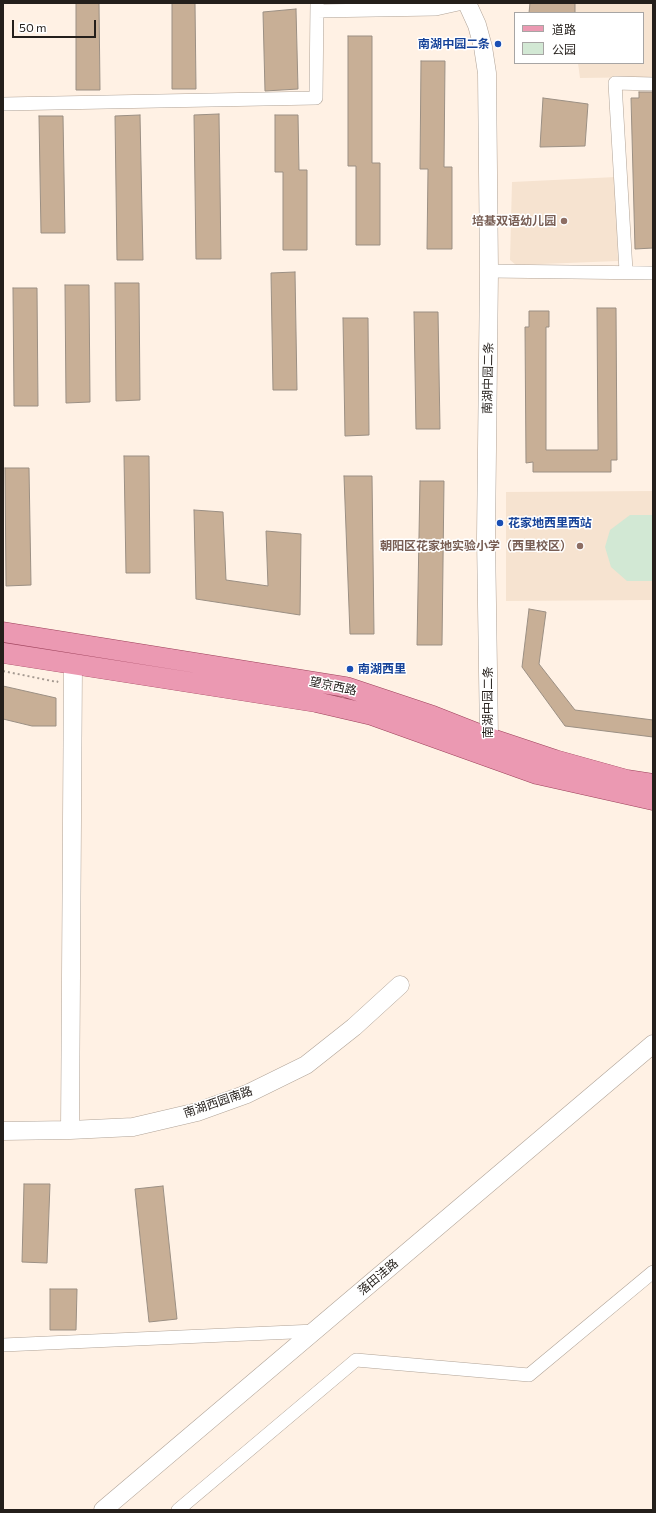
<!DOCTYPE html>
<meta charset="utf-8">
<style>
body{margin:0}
#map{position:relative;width:656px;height:1513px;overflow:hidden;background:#fff1e4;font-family:Commissioner,"Noto Sans SC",sans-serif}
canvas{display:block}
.frame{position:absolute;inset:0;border:4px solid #241f1b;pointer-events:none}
.legend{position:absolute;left:514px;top:12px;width:130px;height:52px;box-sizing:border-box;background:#fff;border:1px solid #a7a5a4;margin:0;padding:5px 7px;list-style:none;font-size:12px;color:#241f1b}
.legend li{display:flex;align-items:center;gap:8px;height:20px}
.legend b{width:20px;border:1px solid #a7a5a4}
.scale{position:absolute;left:12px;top:20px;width:84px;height:18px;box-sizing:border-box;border:2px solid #241f1b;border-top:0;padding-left:5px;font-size:12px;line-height:14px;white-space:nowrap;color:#241f1b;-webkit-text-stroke:3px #fff;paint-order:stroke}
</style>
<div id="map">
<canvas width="656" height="1513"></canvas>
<div class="frame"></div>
<ul class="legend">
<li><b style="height:5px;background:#eb99b2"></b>道路</li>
<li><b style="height:11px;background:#d2e8d4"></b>公园</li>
</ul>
<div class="scale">50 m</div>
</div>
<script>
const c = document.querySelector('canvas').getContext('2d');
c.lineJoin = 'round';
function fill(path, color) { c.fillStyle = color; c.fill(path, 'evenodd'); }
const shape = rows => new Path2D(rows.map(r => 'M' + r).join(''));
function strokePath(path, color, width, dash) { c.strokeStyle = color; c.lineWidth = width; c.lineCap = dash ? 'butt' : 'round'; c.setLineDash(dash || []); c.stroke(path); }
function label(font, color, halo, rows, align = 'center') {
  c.font = font + ' Commissioner,"Noto Sans SC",sans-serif'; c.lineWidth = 3; c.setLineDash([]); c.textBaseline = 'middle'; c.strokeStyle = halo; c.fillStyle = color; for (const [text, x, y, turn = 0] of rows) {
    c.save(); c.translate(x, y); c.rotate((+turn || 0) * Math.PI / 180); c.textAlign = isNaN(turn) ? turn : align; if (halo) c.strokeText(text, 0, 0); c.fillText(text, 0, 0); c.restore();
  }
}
fill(shape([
 [570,3,653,3,653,77,580,78,578,63,643,63,643,13,571,13],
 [616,177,618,261,516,265,510,260,512,182],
 [653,491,653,600,506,601,506,492]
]), '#f6e3d0');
fill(shape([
 [630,515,653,515,653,581,627,581,611,567,605,547,610,530]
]), '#d2e8d4');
const building = shape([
 [76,3,99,3,100,90,76,90,76,3],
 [172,3,195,3,196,89,172,89,172,3],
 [530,3,575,3,575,13,529,13,530,3],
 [296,9,298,89,265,91,263,12,296,9],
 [348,36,372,36,372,163,380,163,380,245,356,245,356,166,348,166,348,36],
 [421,61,445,61,444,167,452,167,452,249,427,249,428,169,420,169,421,61],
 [639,92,653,92,653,248,635,249,631,98,639,98,639,92],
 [543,98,588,104,585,146,540,147,543,98],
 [219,114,221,259,196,259,194,115,219,114],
 [140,115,143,260,117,260,115,116,140,115],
 [275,115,298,115,299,170,307,170,307,250,283,250,283,172,275,172,275,115],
 [39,116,63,116,65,233,41,233,39,116],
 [295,272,297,390,273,390,271,273,295,272],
 [115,283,139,283,140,400,116,401,115,283],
 [65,285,89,285,90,402,66,403,65,285],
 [13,288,37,288,38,406,14,406,13,288],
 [597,308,616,308,617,460,611,460,611,472,533,472,533,462,526,463,525,327,529,327,529,311,549,311,549,327,546,327,546,450,598,450,597,308],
 [414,312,438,312,440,429,416,429,414,312],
 [343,318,368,318,369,435,345,436,343,318],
 [124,456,149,456,150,573,126,573,124,456],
 [5,468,29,468,31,585,6,586,5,468],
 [344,476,372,476,374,634,350,634,344,476],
 [420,481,444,481,442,645,417,645,420,481],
 [194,510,223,512,226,580,268,586,266,531,301,534,300,615,196,599,194,510],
 [529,609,546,612,539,664,575,710,653,720,653,737,565,726,522,667,529,609],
 [3,686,56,698,56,726,32,726,3,719,3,686],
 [24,1184,50,1184,47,1263,22,1262,24,1184],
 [163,1186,177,1319,149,1322,135,1189,163,1186],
 [50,1289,77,1289,76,1330,50,1330,50,1289]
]);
fill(building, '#c8af96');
strokePath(building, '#9b8f83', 1);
const street = shape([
 [317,11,436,9,463,3],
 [3,104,316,98,317,3],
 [489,271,653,273],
 [626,271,615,83,653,84],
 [3,1345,315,1331],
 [178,1510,356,1360,529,1375,653,1272]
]);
const secondary = shape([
 [467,3,477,25,483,47,487,73,489,271,486,538,489,738,486,750],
 [70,1130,73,665],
 [3,1131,70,1130,133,1127,197,1112,247,1094,306,1065,354,1027,400,985],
 [103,1510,653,1044]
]);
const primary = shape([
 [3,632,346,687,433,716,489,738,555,760,627,780,653,784],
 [3,653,316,702,372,715,537,774,653,800]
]);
strokePath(street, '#b0a397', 14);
strokePath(secondary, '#b0a397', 19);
strokePath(primary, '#9d425b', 21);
strokePath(shape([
 [3,671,57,682,58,681]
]), '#a59a91', 2, [2, 3]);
strokePath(street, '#fff', 13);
strokePath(secondary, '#fff', 18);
strokePath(primary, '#eb99b2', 20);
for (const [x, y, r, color] of [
 [498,44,4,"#1a4fb4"],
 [564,221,4,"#8d6e63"],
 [500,523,4,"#1a4fb4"],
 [580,546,4,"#8d6e63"],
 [350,669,4,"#1a4fb4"]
]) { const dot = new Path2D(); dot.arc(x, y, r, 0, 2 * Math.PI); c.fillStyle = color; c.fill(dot); strokePath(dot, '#fff', 1.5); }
label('bold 12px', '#164399', '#fff', [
 ["南湖中园二条",490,44,"right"],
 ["花家地西里西站",508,523],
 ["南湖西里",358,669]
], 'left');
label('bold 12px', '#785e54', '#fff', [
 ["培基双语幼儿园",556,221],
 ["朝阳区花家地实验小学（西里校区）",572,546]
], 'right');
label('12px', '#241f1b', '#fff', [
 ["南湖中园二条",488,378,-89],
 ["望京西路",333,686,12],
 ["南湖中园二条",488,702,-90],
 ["南湖西园南路",218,1102,-19],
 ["落田洼路",378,1277,-40]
]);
</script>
